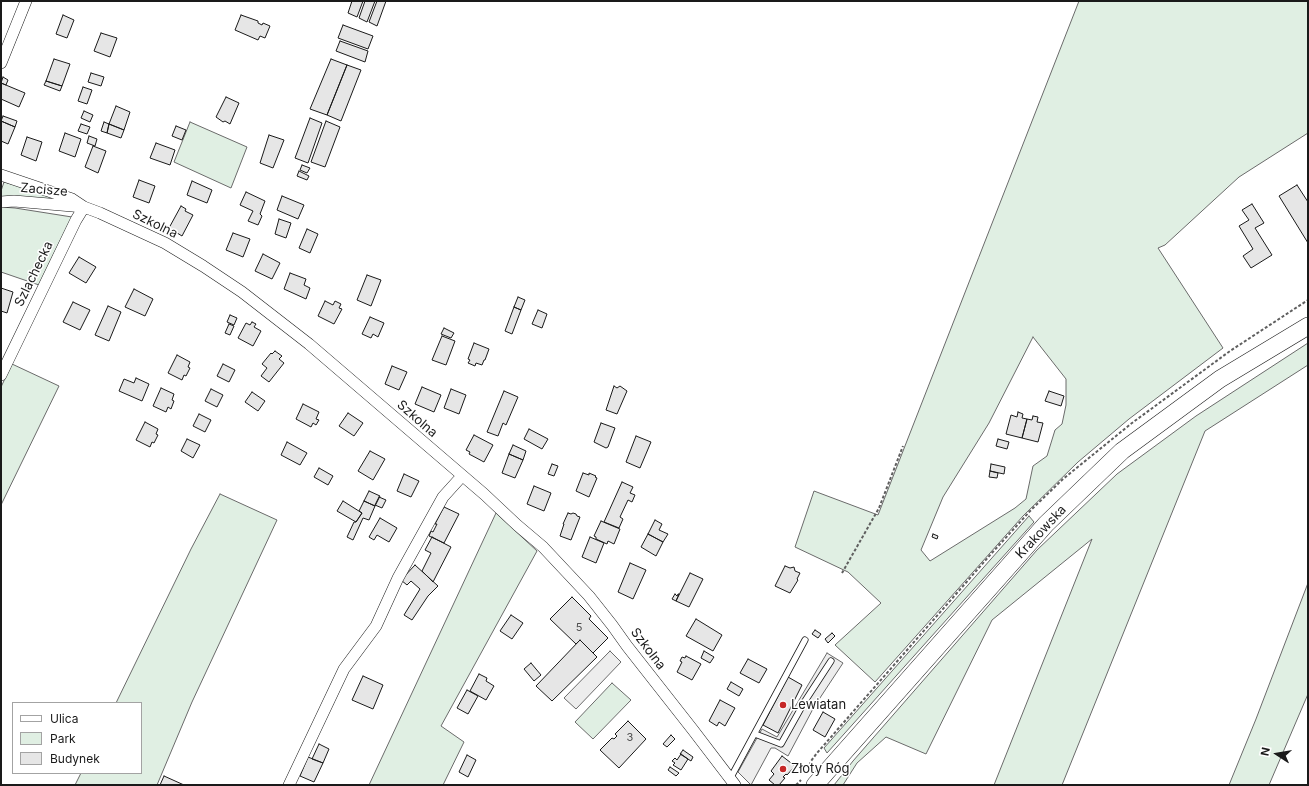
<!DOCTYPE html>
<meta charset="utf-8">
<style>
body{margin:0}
#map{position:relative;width:1309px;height:786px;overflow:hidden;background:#fff;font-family:Inter,sans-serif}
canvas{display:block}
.frame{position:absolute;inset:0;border:2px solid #1a1a1a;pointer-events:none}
.legend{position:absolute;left:12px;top:702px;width:130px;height:72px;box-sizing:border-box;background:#fff;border:1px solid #a3a3a3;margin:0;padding:5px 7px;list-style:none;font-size:12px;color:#1a1a1a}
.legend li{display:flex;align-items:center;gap:8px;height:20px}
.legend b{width:20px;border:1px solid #a3a3a3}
.north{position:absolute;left:1257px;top:734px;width:40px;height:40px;-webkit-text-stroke:3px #fff;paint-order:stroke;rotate:282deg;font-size:11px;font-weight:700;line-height:16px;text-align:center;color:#1a1a1a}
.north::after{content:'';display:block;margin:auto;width:14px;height:18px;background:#1a1a1a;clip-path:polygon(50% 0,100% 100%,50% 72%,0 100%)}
</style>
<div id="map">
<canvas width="1309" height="786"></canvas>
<div class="frame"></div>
<ul class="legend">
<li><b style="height:5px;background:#fff"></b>Ulica</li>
<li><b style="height:11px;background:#e0efe3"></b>Park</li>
<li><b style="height:11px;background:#e6e6e6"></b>Budynek</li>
</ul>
<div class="north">N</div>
</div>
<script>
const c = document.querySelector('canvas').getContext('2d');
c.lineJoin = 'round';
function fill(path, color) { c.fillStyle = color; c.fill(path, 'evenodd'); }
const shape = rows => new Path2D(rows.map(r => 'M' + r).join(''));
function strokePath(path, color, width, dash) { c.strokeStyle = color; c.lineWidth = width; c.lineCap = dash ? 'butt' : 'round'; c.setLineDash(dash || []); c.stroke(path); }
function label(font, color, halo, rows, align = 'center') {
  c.font = font + ' Inter,sans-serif'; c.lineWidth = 3; c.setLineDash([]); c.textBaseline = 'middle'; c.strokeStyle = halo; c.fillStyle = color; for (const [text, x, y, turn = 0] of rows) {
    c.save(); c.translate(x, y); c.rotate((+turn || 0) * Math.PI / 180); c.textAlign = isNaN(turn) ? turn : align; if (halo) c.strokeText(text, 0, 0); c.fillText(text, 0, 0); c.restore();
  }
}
const green = shape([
 [1079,1,1308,1,1308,133,1239,177,1165,245,1158,248,1223,348,1129,419,1078,462,1023,516,875,682,835,645,881,603,848,572,795,547,814,491,878,515,1079,1],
 [1033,337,1066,379,1066,405,1062,424,1055,430,1047,456,1033,466,1026,499,1015,508,930,561,921,550,943,497,989,423,1033,337],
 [190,122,247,147,231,188,174,162,190,122],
 [4,182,53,195,61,201,1,198,1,191,4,182],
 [1,207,15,208,72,217,39,285,1,272,1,207],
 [1308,343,1308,365,1205,431,1062,785,994,785,1092,539,992,620,926,754,886,737,857,763,843,785,834,785,853,761,1037,550,1117,474,1196,416,1308,343],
 [12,364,59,386,1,505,1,387,12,364],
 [220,494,277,520,192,702,157,785,75,785,81,773,141,773,141,703,116,703,191,549,220,494],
 [496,513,537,551,441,726,464,742,443,785,369,785,496,513],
 [1029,516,1034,522,827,753,824,748,1029,516],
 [1308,583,1308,694,1269,785,1229,785,1256,719,1308,583],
 [612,683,631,700,593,739,575,722,612,683]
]);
fill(green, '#e0efe3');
strokePath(green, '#6a6a6a', 1);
const parking = shape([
 [610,651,621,662,576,709,564,698,610,651],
 [827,653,843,663,814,707,788,756,775,748,771,748,751,785,738,772,762,729,777,737,827,653]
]);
fill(parking, '#ededed');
strokePath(parking, '#6a6a6a', 1);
const building = shape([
 [352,1,363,1,357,17,348,13,352,1],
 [365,1,375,1,367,22,359,18,365,1],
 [377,1,386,1,377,26,369,22,377,1],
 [63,15,74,20,67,38,56,34,63,15],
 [241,15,258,21,258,23,262,25,263,23,270,26,265,38,260,36,258,40,235,30,241,15],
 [343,25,373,36,368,49,338,38,343,25],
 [101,33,117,38,110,57,94,51,101,33],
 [340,41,368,51,365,62,336,51,340,41],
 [54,59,70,64,62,86,46,81,54,59],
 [331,59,347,65,327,115,310,109,331,59],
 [347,65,361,70,341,121,327,115,347,65],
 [91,73,104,77,101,86,88,82,91,73],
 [3,77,8,80,6,85,1,83,3,77],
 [46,81,62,86,60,91,44,85,46,81],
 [1,83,25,93,19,107,1,99,1,83],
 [83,87,92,90,87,104,78,101,83,87],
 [226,97,239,103,230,124,225,121,223,122,216,117,226,97],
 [116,106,130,112,124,130,109,124,116,106],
 [84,111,93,115,90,122,81,118,84,111],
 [3,116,17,121,15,127,1,121,3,116],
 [310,118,322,123,308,163,295,158,310,118],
 [1,121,15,127,8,144,1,141,1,121],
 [326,121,340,127,325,167,311,162,326,121],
 [104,122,109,124,107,133,101,131,104,122],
 [81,124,90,127,87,134,78,131,81,124],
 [109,124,124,130,121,138,107,133,109,124],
 [176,126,186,130,182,140,172,136,176,126],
 [65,133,81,139,75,157,59,151,65,133],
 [269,135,284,140,273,168,260,163,269,135],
 [89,136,97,139,95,146,87,143,89,136],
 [27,137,42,142,36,161,21,155,27,137],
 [156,143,175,150,170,165,150,158,156,143],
 [93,146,106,151,98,173,85,167,93,146],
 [302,165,310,168,307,173,300,170,302,165],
 [299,171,309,176,307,180,297,176,299,171],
 [139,180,155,186,149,203,133,197,139,180],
 [192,181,212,190,207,203,187,195,192,181],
 [1297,185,1308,202,1308,243,1279,196,1297,185],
 [246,192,265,201,260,214,262,216,258,225,248,221,253,211,240,205,246,192],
 [282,196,304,205,298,219,277,210,282,196],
 [1252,204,1264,223,1255,228,1272,255,1251,268,1243,256,1253,249,1239,226,1249,220,1242,210,1252,204],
 [181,206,186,209,185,211,193,215,182,236,169,228,181,206],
 [279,219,291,223,286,238,275,234,279,219],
 [307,229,318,234,310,253,299,248,307,229],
 [233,233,250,239,243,257,226,250,233,233],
 [263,254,280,263,272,279,255,271,263,254],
 [79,257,96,267,86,283,69,273,79,257],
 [290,273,306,279,304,285,310,288,306,299,284,289,290,273],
 [367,275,381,280,371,306,357,300,367,275],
 [1,288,13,292,7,313,1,311,1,288],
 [134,289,153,299,145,316,125,307,134,289],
 [518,297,525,300,521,310,514,307,518,297],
 [325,301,333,305,335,301,341,304,339,308,342,309,334,324,318,316,325,301],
 [73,302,90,310,80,330,63,322,73,302],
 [108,306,121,312,109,341,95,335,108,306],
 [514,307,521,310,512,334,505,331,514,307],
 [538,310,547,314,542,328,532,324,538,310],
 [230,315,237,318,234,325,227,322,230,315],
 [370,317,384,323,378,337,373,334,371,338,362,334,370,317],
 [252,322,256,324,254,327,261,331,253,346,238,338,246,323,250,325,252,322],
 [229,324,234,326,230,335,225,333,229,324],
 [444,328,454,333,451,338,441,334,444,328],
 [442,336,455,341,446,365,432,360,442,336],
 [474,343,489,349,485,360,484,360,482,365,476,363,475,366,468,363,470,360,468,359,474,343],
 [275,351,282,356,279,359,284,363,269,382,261,376,267,368,262,364,271,353,272,354,275,351],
 [177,355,190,362,188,367,190,368,186,376,184,375,182,380,168,373,177,355],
 [223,364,235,370,229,382,217,376,223,364],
 [392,366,407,372,399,390,385,384,392,366],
 [136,378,149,384,142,401,119,391,124,379,134,383,136,378],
 [614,386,617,388,620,386,627,391,617,414,606,410,614,386],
 [422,387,441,395,434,412,415,404,422,387],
 [161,388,174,394,172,400,174,401,171,409,168,407,166,412,153,406,161,388],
 [211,389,223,395,217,407,205,401,211,389],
 [451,389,466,395,459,414,444,408,451,389],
 [504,391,518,397,506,425,503,423,498,436,487,432,504,391],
 [1049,391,1064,396,1061,406,1045,401,1049,391],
 [252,392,265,401,258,411,245,402,252,392],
 [303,404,319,412,316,419,319,420,316,425,313,423,311,427,296,419,303,404],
 [1018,412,1023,414,1022,418,1027,419,1022,438,1006,434,1011,415,1017,417,1018,412],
 [348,413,363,423,354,436,339,426,348,413],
 [199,414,211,420,205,432,193,426,199,414],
 [1033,416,1038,417,1037,422,1043,423,1038,442,1022,438,1027,419,1032,420,1033,416],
 [145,422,158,429,156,434,158,435,154,443,152,442,150,447,136,440,145,422],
 [601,423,615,428,608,447,606,448,594,442,601,423],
 [529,429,548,439,542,449,524,439,529,429],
 [474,435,493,445,484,462,469,454,470,452,466,450,474,435],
 [636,436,651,442,640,468,626,462,636,436],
 [187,439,200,445,193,458,181,451,187,439],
 [998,439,1009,442,1007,449,996,446,998,439],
 [287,442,307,453,300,465,281,455,287,442],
 [513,445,526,451,523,460,509,454,513,445],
 [370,451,385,459,373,480,358,471,370,451],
 [509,454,523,460,515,478,502,473,509,454],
 [552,464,558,466,554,476,548,474,552,464],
 [991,464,1005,467,1004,474,990,471,991,464],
 [319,468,333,476,328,485,314,477,319,468],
 [990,471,998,473,997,478,989,477,990,471],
 [583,473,589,475,589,473,596,476,595,477,597,478,589,497,576,491,583,473],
 [404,474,419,481,411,497,397,491,404,474],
 [622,482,633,487,630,493,635,495,632,502,628,500,620,517,623,519,619,528,604,522,622,482],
 [534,486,551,493,544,511,527,504,534,486],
 [369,491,380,496,375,506,364,501,369,491],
 [379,497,386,500,382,508,375,505,379,497],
 [343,501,362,513,356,522,337,511,343,501],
 [364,501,375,506,369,520,363,518,353,540,347,537,354,522,356,522,362,513,359,511,364,501],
 [444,507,459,514,444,543,429,536,431,531,433,532,437,524,435,524,444,507],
 [568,513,571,514,573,513,576,514,577,516,580,517,571,540,560,536,564,524,563,524,568,513],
 [380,518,397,528,389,542,377,535,374,540,369,537,380,518],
 [655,520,662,524,659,530,668,534,663,542,648,534,655,520],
 [601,521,620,529,614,544,608,541,607,544,596,539,596,537,594,536,601,521],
 [648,534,663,542,656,556,641,547,648,534],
 [933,534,938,536,937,539,932,537,933,534],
 [432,537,451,547,433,582,422,571,431,553,425,550,432,537],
 [590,537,604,543,596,563,582,557,590,537],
 [630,563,646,570,633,599,618,592,630,563],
 [415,565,438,586,428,596,412,620,404,615,420,589,411,581,407,585,401,580,415,565],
 [785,566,790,568,794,567,795,571,800,573,797,579,798,580,790,593,775,586,785,566],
 [690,573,703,579,689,607,676,601,690,573],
 [675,594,677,596,678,594,679,594,676,601,672,599,675,594],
 [572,597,591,616,589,619,608,638,593,653,580,640,576,644,550,619,572,597],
 [511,615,523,623,512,639,500,631,511,615],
 [696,619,722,635,713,651,686,636,696,619],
 [815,630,821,634,818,638,812,634,815,630],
 [832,633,835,636,828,643,825,639,832,633],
 [580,640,597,657,552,701,536,686,580,640],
 [704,651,714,657,710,663,701,658,704,651],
 [686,656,701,664,692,680,677,672,682,662,680,661,682,657,685,658,686,656],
 [748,659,767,669,759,683,740,673,748,659],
 [531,663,541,675,534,681,524,669,531,663],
 [479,674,487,678,486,681,494,686,486,700,470,691,479,674],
 [363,676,383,685,373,709,352,700,363,676],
 [788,677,802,685,778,733,763,725,788,677],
 [731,682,743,689,739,696,727,689,731,682],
 [467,690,478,696,468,714,457,708,467,690],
 [720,700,735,708,725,726,719,722,717,726,709,721,720,700],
 [823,712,835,719,825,737,813,730,823,712],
 [628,721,646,739,619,768,600,750,612,738,614,739,617,736,615,734,628,721],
 [671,735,675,739,667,747,663,744,671,735],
 [319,744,329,749,323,763,312,759,319,744],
 [683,750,693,757,691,761,680,754,683,750],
 [681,754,688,759,681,770,673,765,675,763,672,761,675,758,677,760,681,754],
 [467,755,476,760,468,777,459,772,467,755],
 [782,756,795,766,787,775,786,774,783,777,785,778,779,785,775,785,769,780,774,774,771,771,782,756],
 [308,757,323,763,314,782,300,776,308,757],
 [670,767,679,773,676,776,668,770,670,767],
 [164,776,184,785,160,785,164,776]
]);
fill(building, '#e6e6e6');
strokePath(building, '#1a1a1a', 1);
const service = shape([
 [755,734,781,744,805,701,831,661],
 [730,779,805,640]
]);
const minor = shape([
 [1,63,26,1],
 [1,175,72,199,84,207,100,213,165,243,203,266,242,292,309,344,484,494,517,525,543,547,589,596,612,625,627,646,693,730,735,785],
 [1,202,14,201,84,207,76,220,1,375],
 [289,785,344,669,376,626,398,578,443,497,462,476]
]);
const primary = shape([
 [815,785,1046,524,1122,451,1220,379,1308,326]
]);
strokePath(service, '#1a1a1a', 7);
strokePath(minor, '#1a1a1a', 12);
strokePath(primary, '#1a1a1a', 18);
strokePath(shape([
 [842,573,879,508,903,446],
 [808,770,811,761,817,753,991,554,1031,510,1063,479,1132,423,1230,351,1308,300],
 [796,785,801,780]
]), '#5f5f5f', 2, [3, 2]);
strokePath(service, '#fff', 5.5);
strokePath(minor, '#fff', 11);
strokePath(primary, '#fff', 17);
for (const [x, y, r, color] of [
 [783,705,4,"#c62828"],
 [783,769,4,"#c62828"]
]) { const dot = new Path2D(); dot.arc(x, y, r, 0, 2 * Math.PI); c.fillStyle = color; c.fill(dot); strokePath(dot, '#fff', 1.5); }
label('11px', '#4d4d4d', null, [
 ["5",579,628],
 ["3",630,738]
]);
label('13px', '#1a1a1a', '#fff', [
 ["Zacisze",44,190,5],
 ["Szkolna",155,224,26],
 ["Szlachecka",34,274,-64],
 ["Szkolna",417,419,41],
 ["Krakowska",1041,532,-47],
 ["Szkolna",648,649,53]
]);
label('13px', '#1a1a1a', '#fff', [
 ["Lewiatan",791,705],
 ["Złoty Róg",791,769]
], 'left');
</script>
